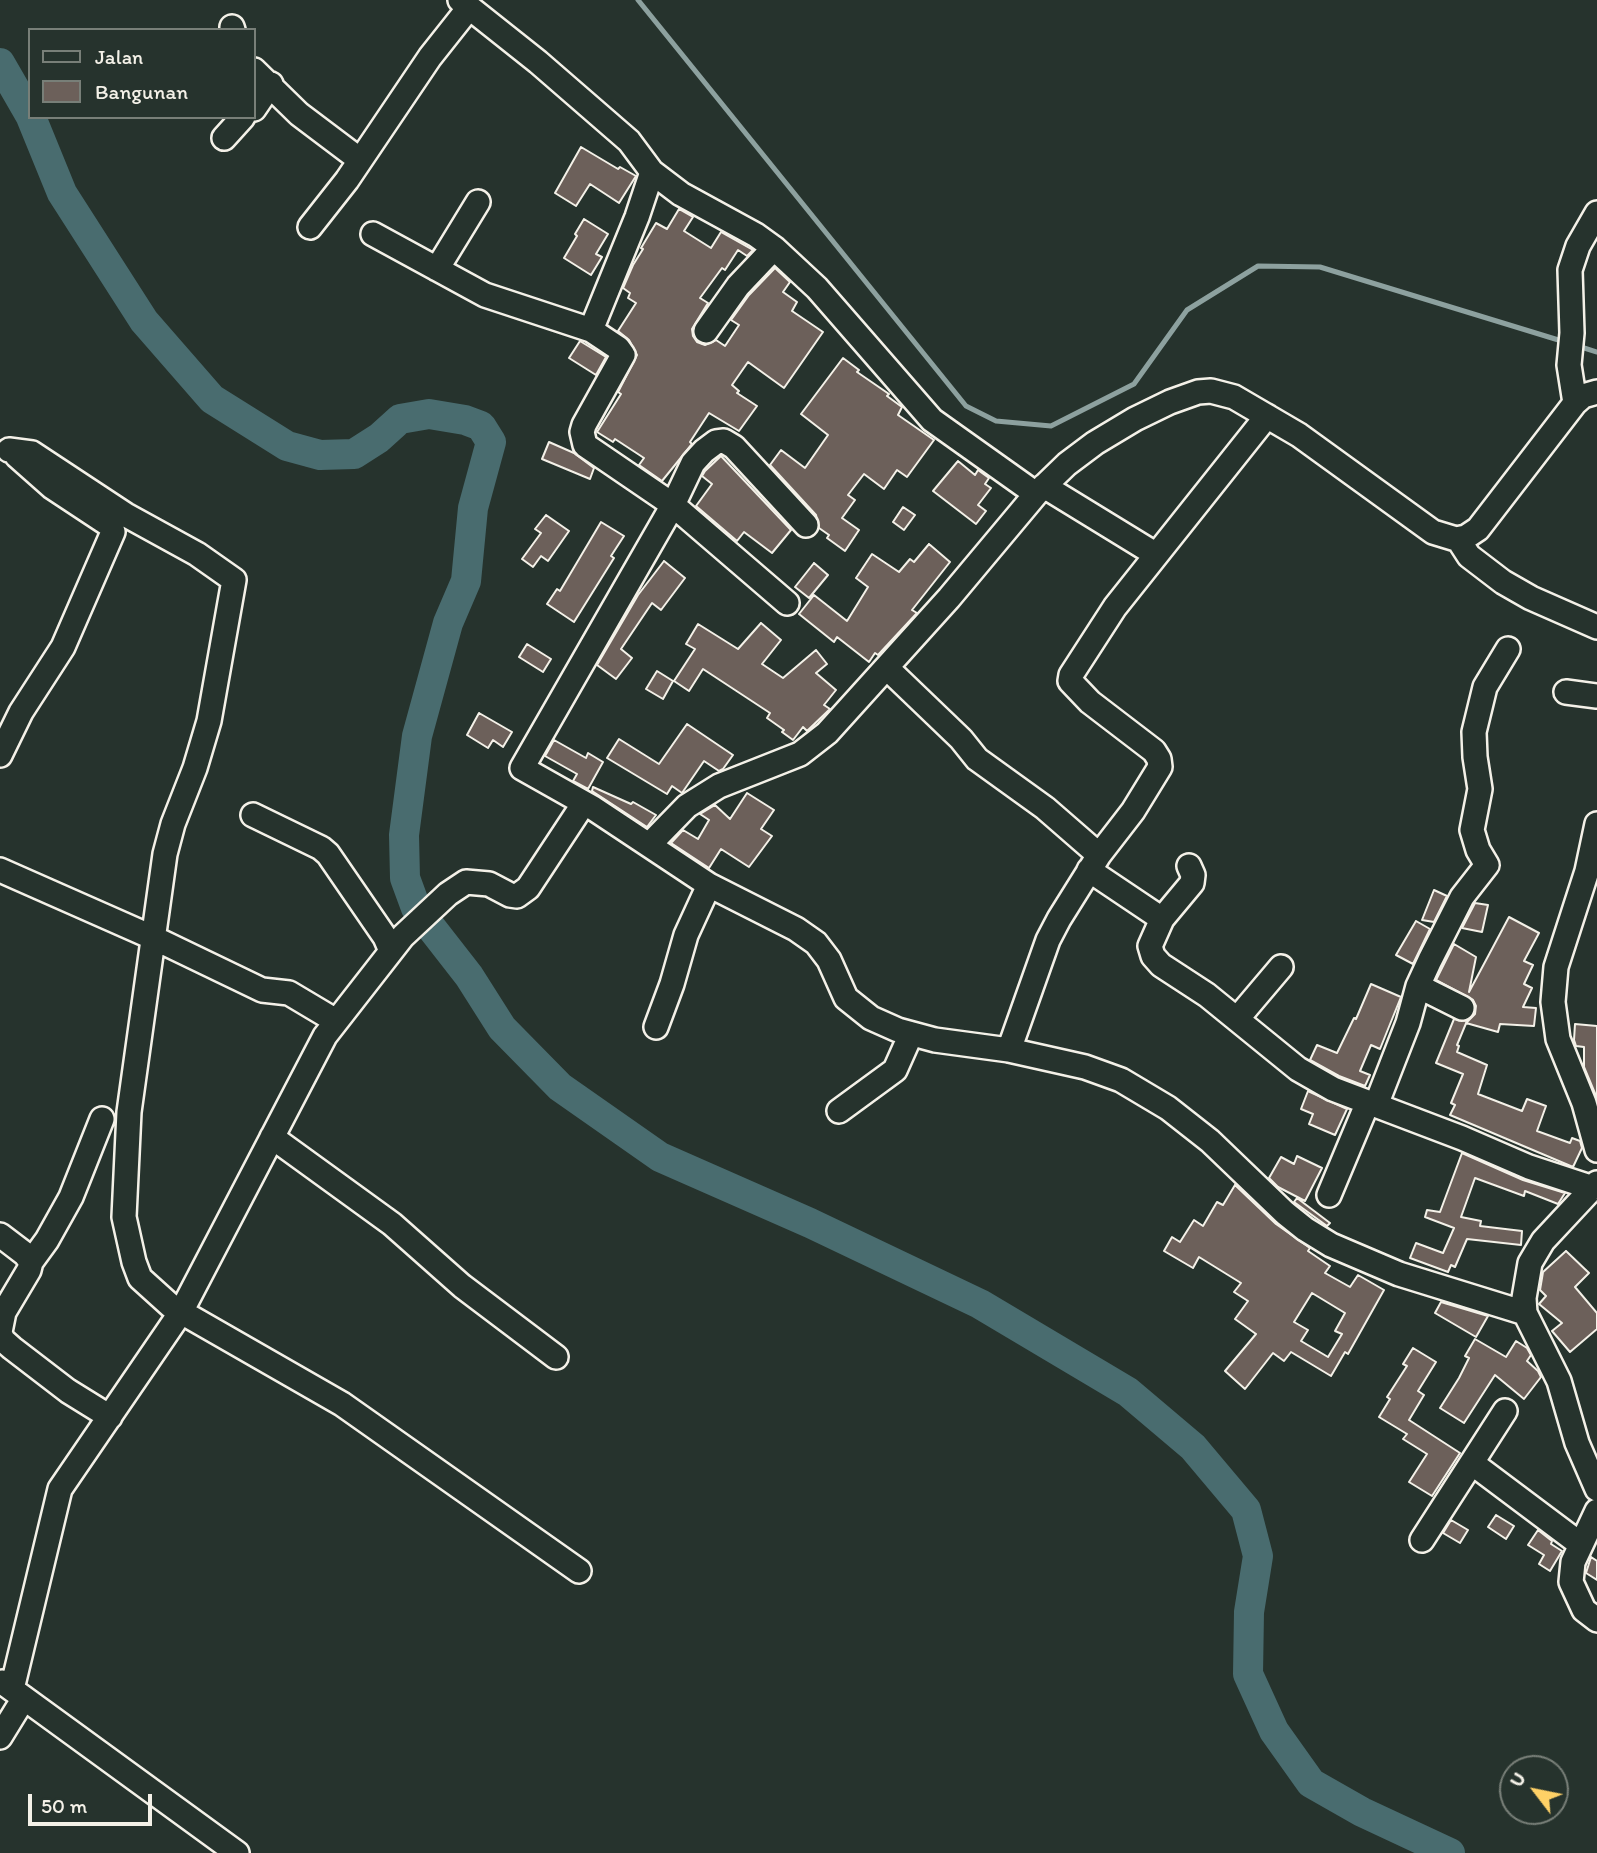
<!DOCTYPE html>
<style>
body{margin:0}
#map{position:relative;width:1597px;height:1853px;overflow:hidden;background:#26332d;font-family:Itim,sans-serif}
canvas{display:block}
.legend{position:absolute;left:28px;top:28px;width:228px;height:91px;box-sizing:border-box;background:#26332d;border:2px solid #787f78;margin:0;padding:9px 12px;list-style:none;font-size:21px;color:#f4f1e8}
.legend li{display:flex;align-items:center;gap:14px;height:35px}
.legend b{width:35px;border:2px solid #787f78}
.north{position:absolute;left:1499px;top:1755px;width:70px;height:70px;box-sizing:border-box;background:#26332d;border:2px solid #787f78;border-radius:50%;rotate:302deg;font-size:19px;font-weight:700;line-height:28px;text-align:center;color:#f4f1e8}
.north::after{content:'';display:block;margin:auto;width:24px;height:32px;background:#ffd166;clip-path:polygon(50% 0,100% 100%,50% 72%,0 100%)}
.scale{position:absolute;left:28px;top:1794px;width:124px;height:32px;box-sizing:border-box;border:4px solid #f4f1e8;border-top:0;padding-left:9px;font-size:21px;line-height:24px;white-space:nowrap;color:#f4f1e8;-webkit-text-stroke:5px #26332d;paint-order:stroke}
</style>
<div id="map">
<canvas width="1597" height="1853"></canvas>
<ul class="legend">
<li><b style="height:9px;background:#26332d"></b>Jalan</li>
<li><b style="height:19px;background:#6c605a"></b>Bangunan</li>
</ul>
<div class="north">U</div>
<div class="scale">50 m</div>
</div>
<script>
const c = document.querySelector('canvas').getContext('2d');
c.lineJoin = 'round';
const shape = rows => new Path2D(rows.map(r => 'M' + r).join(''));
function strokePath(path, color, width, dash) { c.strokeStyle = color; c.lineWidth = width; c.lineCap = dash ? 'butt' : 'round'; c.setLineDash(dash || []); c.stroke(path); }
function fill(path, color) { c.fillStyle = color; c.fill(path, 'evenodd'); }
strokePath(shape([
 [638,0,966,406,996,421,1051,426,1134,384,1187,310,1258,266,1320,267,1565,342],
 [1578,346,1597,352]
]), '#8da19f', 5);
strokePath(shape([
 [0,63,30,115],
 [31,117,62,193,144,321,212,399,287,446,320,455,354,454,379,438,400,419,429,414,465,420,481,426,491,442,473,508,466,581,448,623,417,736,404,835,405,878,416,908,469,976,502,1028,560,1087,660,1157,810,1223,980,1304,1128,1392,1193,1447,1246,1510,1258,1556,1249,1612,1248,1674,1274,1731,1311,1783,1362,1812,1450,1853]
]), '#496c6f', 30);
const building = shape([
 [581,147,618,169,620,167,636,176,619,203,590,184,576,206,555,193,581,147],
 [679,209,693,217,684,231,711,248,721,232,753,250,747,256,738,250,725,270,722,268,700,298,708,303,692,329,693,336,697,342,705,345,716,340,725,346,739,325,731,320,749,295,775,268,790,282,783,292,797,302,792,311,823,332,784,388,748,362,732,385,739,391,737,393,757,406,739,431,709,413,690,442,692,444,662,481,639,465,644,458,615,439,613,442,597,432,621,394,618,392,637,355,629,340,618,331,636,303,628,298,630,293,623,288,633,265,643,249,641,248,656,223,667,229,679,209],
 [584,219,608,234,596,254,602,257,591,275,564,258,577,236,575,234,584,219],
 [580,341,606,357,596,375,569,358,580,341],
 [843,358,859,370,857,372,889,394,887,396,902,407,898,415,934,440,907,477,897,470,884,489,864,474,848,495,855,500,842,518,859,530,845,551,827,538,829,535,819,528,816,515,770,465,781,450,805,468,828,435,801,414,843,358],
 [549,442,574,453,594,468,590,479,542,459,549,442],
 [721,456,791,530,772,553,744,532,737,541,696,506,712,484,702,476,705,471,721,456],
 [958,461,975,475,978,470,989,478,985,484,991,488,978,505,986,511,976,524,933,491,958,461],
 [903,507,915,515,904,530,893,522,903,507],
 [546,515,569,531,548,561,541,556,533,567,522,559,541,533,535,529,546,515],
 [601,522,624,536,611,556,614,558,574,622,547,604,557,589,560,591,601,522],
 [929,544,950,562,912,610,917,613,878,655,875,653,869,662,837,637,834,642,799,614,814,595,847,621,868,587,856,578,872,554,899,572,910,559,914,562,929,544],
 [664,561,685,578,661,610,652,603,621,649,632,658,616,679,597,665,638,595,664,561],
 [814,563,828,575,809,598,795,587,814,563],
 [761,623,781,640,762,664,783,678,816,650,827,664,816,673,836,690,824,705,830,709,807,731,803,727,793,740,782,732,784,730,767,718,770,713,703,669,689,691,674,681,695,649,686,644,698,624,738,649,761,623],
 [527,644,551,659,543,672,519,657,527,644],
 [657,671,673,681,663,699,646,689,657,671],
 [479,713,512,732,503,747,493,740,488,748,467,735,479,713],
 [687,724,733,755,723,769,719,771,704,761,682,793,672,786,667,794,607,758,619,739,659,764,687,724],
 [554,740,586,758,588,753,603,762,588,789,573,781,577,774,545,756,554,740],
 [593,787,631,804,633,802,656,815,647,827,592,791,593,787],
 [747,793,774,810,761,829,772,836,749,867,721,849,709,868,671,843,683,830,698,839,709,820,700,814,715,805,730,819,747,793],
 [1434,890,1447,896,1434,922,1422,920,1434,890],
 [1475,903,1488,905,1482,932,1462,928,1475,903],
 [1509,917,1539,933,1524,961,1533,965,1524,984,1532,988,1523,1007,1536,1008,1534,1026,1500,1024,1498,1032,1466,1023,1475,1014,1476,1006,1473,1000,1436,980,1454,944,1476,957,1469,992,1509,917],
 [1416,921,1430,929,1413,964,1396,955,1416,921],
 [1371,984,1401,997,1380,1049,1371,1045,1360,1071,1370,1075,1365,1086,1339,1076,1310,1060,1317,1045,1337,1053,1354,1018,1356,1019,1371,984],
 [1454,1019,1467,1021,1457,1045,1459,1046,1457,1052,1487,1065,1478,1094,1522,1111,1527,1099,1546,1106,1537,1131,1570,1143,1572,1138,1580,1141,1582,1148,1573,1167,1450,1115,1455,1105,1451,1103,1463,1074,1436,1063,1454,1019],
 [1575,1024,1597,1026,1597,1098,1584,1067,1584,1047,1576,1046,1574,1040,1575,1024],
 [1308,1091,1347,1109,1335,1135,1309,1124,1313,1114,1301,1109,1308,1091],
 [1462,1153,1523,1180,1565,1193,1558,1204,1525,1191,1524,1196,1475,1178,1461,1217,1481,1221,1480,1226,1522,1231,1521,1245,1467,1239,1455,1267,1451,1265,1448,1272,1410,1258,1416,1243,1443,1253,1454,1228,1425,1217,1427,1210,1440,1212,1462,1153],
 [1297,1156,1322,1168,1305,1201,1278,1187,1269,1178,1281,1157,1294,1164,1297,1156],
 [1235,1185,1276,1224,1310,1248,1308,1251,1330,1266,1325,1273,1350,1287,1358,1275,1384,1290,1348,1354,1345,1352,1331,1376,1291,1352,1284,1361,1273,1353,1245,1389,1225,1371,1256,1334,1235,1319,1248,1301,1234,1292,1241,1283,1199,1257,1193,1268,1164,1251,1172,1237,1180,1242,1194,1220,1203,1226,1217,1202,1223,1205,1235,1185],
 [1312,1293,1345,1313,1335,1331,1342,1334,1328,1357,1301,1341,1308,1330,1294,1322,1312,1293],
 [1297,1198,1330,1223,1327,1226,1294,1202,1297,1198],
 [1566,1251,1589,1273,1575,1287,1597,1313,1597,1329,1570,1352,1552,1331,1562,1323,1539,1304,1546,1296,1540,1290,1543,1272,1566,1251],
 [1441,1302,1488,1316,1476,1337,1435,1313,1441,1302],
 [1475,1339,1506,1357,1516,1341,1527,1348,1531,1355,1527,1361,1538,1371,1541,1377,1524,1399,1495,1375,1464,1423,1440,1408,1459,1378,1469,1358,1465,1356,1475,1339],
 [1413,1348,1436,1362,1418,1391,1424,1395,1409,1420,1460,1453,1432,1496,1409,1482,1427,1454,1403,1439,1407,1434,1379,1417,1390,1399,1387,1397,1407,1366,1403,1364,1413,1348],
 [1496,1515,1514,1526,1506,1539,1488,1527,1496,1515],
 [1451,1520,1468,1530,1460,1543,1443,1533,1451,1520],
 [1538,1530,1552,1541,1551,1544,1562,1551,1550,1571,1539,1564,1544,1555,1528,1545,1538,1530],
 [1591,1557,1597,1561,1597,1580,1586,1573,1591,1557]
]);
fill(building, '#6c605a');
strokePath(building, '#f4f1e8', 2);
const minor = shape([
 [460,0,538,62,629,141,652,172,681,194,756,235,774,248,817,288,932,420,1036,494],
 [232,27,233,30],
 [254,70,299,114,360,160],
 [254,109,271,84],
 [224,138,243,117],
 [310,227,347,180,430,57,468,9],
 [373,234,485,295,591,330,637,217,652,172],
 [437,269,478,202],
 [591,330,618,348,623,355,584,425,582,432,585,445,673,505,787,603],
 [706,331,738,286,774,248],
 [1575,403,1569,365,1572,333,1570,270,1578,246,1597,213],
 [9,450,32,453,126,515,197,554,234,580,209,721,195,768,173,824,165,854,129,1112,124,1217,134,1262,140,1278,171,1306,342,1404,579,1571],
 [1044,486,1155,554],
 [806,525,734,447,724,441,716,442,704,451,693,463,673,505,522,768,593,808,709,885,796,929,816,943,829,960,846,998,871,1018,898,1030,935,1040,1009,1050,1085,1067,1121,1080,1168,1108,1210,1141,1285,1213,1305,1229,1331,1245,1399,1274,1525,1313],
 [1458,539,1469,556,1503,582,1531,598,1597,627],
 [887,668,961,739,977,759,1045,808,1099,855],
 [1566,692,1597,696],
 [0,755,21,712,63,647,113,532,111,526,52,487,17,456],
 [253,815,321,848,328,854,385,937,391,951],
 [1597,824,1587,871,1556,967,1553,1002,1558,1039,1584,1103,1597,1150],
 [650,844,687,806,719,786,800,754,827,733,949,598,1036,494,1067,464,1095,443,1135,419,1170,402,1198,392,1211,391,1234,397,1299,435,1433,532,1456,539,1466,537,1478,529,1575,403,1583,396,1597,392],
 [0,870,154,938,262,990,289,993,336,1021],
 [1089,870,1162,919,1150,946,1153,956,1161,965,1207,995,1298,1069,1333,1089,1462,1138,1529,1167,1593,1188],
 [1162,919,1192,883,1193,875,1189,866],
 [1418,986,1462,1008],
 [1237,1019,1281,967],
 [656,1027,672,984,686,935,709,885],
 [1009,1050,1048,940,1059,919,1099,855,1133,811,1160,767,1159,759,1154,751,1090,702,1070,681,1071,675,1115,607,1267,416],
 [1376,1105,1408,1023,1418,986,1430,960,1462,897,1487,865,1478,850,1472,830,1480,789,1475,757,1474,732,1485,687,1508,649],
 [839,1111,895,1070,911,1034],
 [272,1137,392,1224,462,1286,556,1357],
 [1597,1183,1543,1241,1530,1263,1524,1298,1525,1313,1559,1381,1577,1443,1597,1489],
 [1329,1195,1368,1102],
 [0,1235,25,1254,31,1262,29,1270,4,1312,0,1332],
 [31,1262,47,1240,71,1197,102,1119],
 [0,1333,3,1340,12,1348,68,1391,110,1417],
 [1472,1463,1580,1544],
 [1597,1511,1573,1562,1571,1582,1584,1610,1597,1620],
 [1422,1540,1505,1411],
 [2,1682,237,1853],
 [12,1689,60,1489,181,1312,325,1036,403,936,448,894,466,882,489,884,510,895,517,896,528,888,584,803],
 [0,1737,24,1698]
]);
strokePath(minor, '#f4f1e8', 28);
strokePath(minor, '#26332d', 23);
</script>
